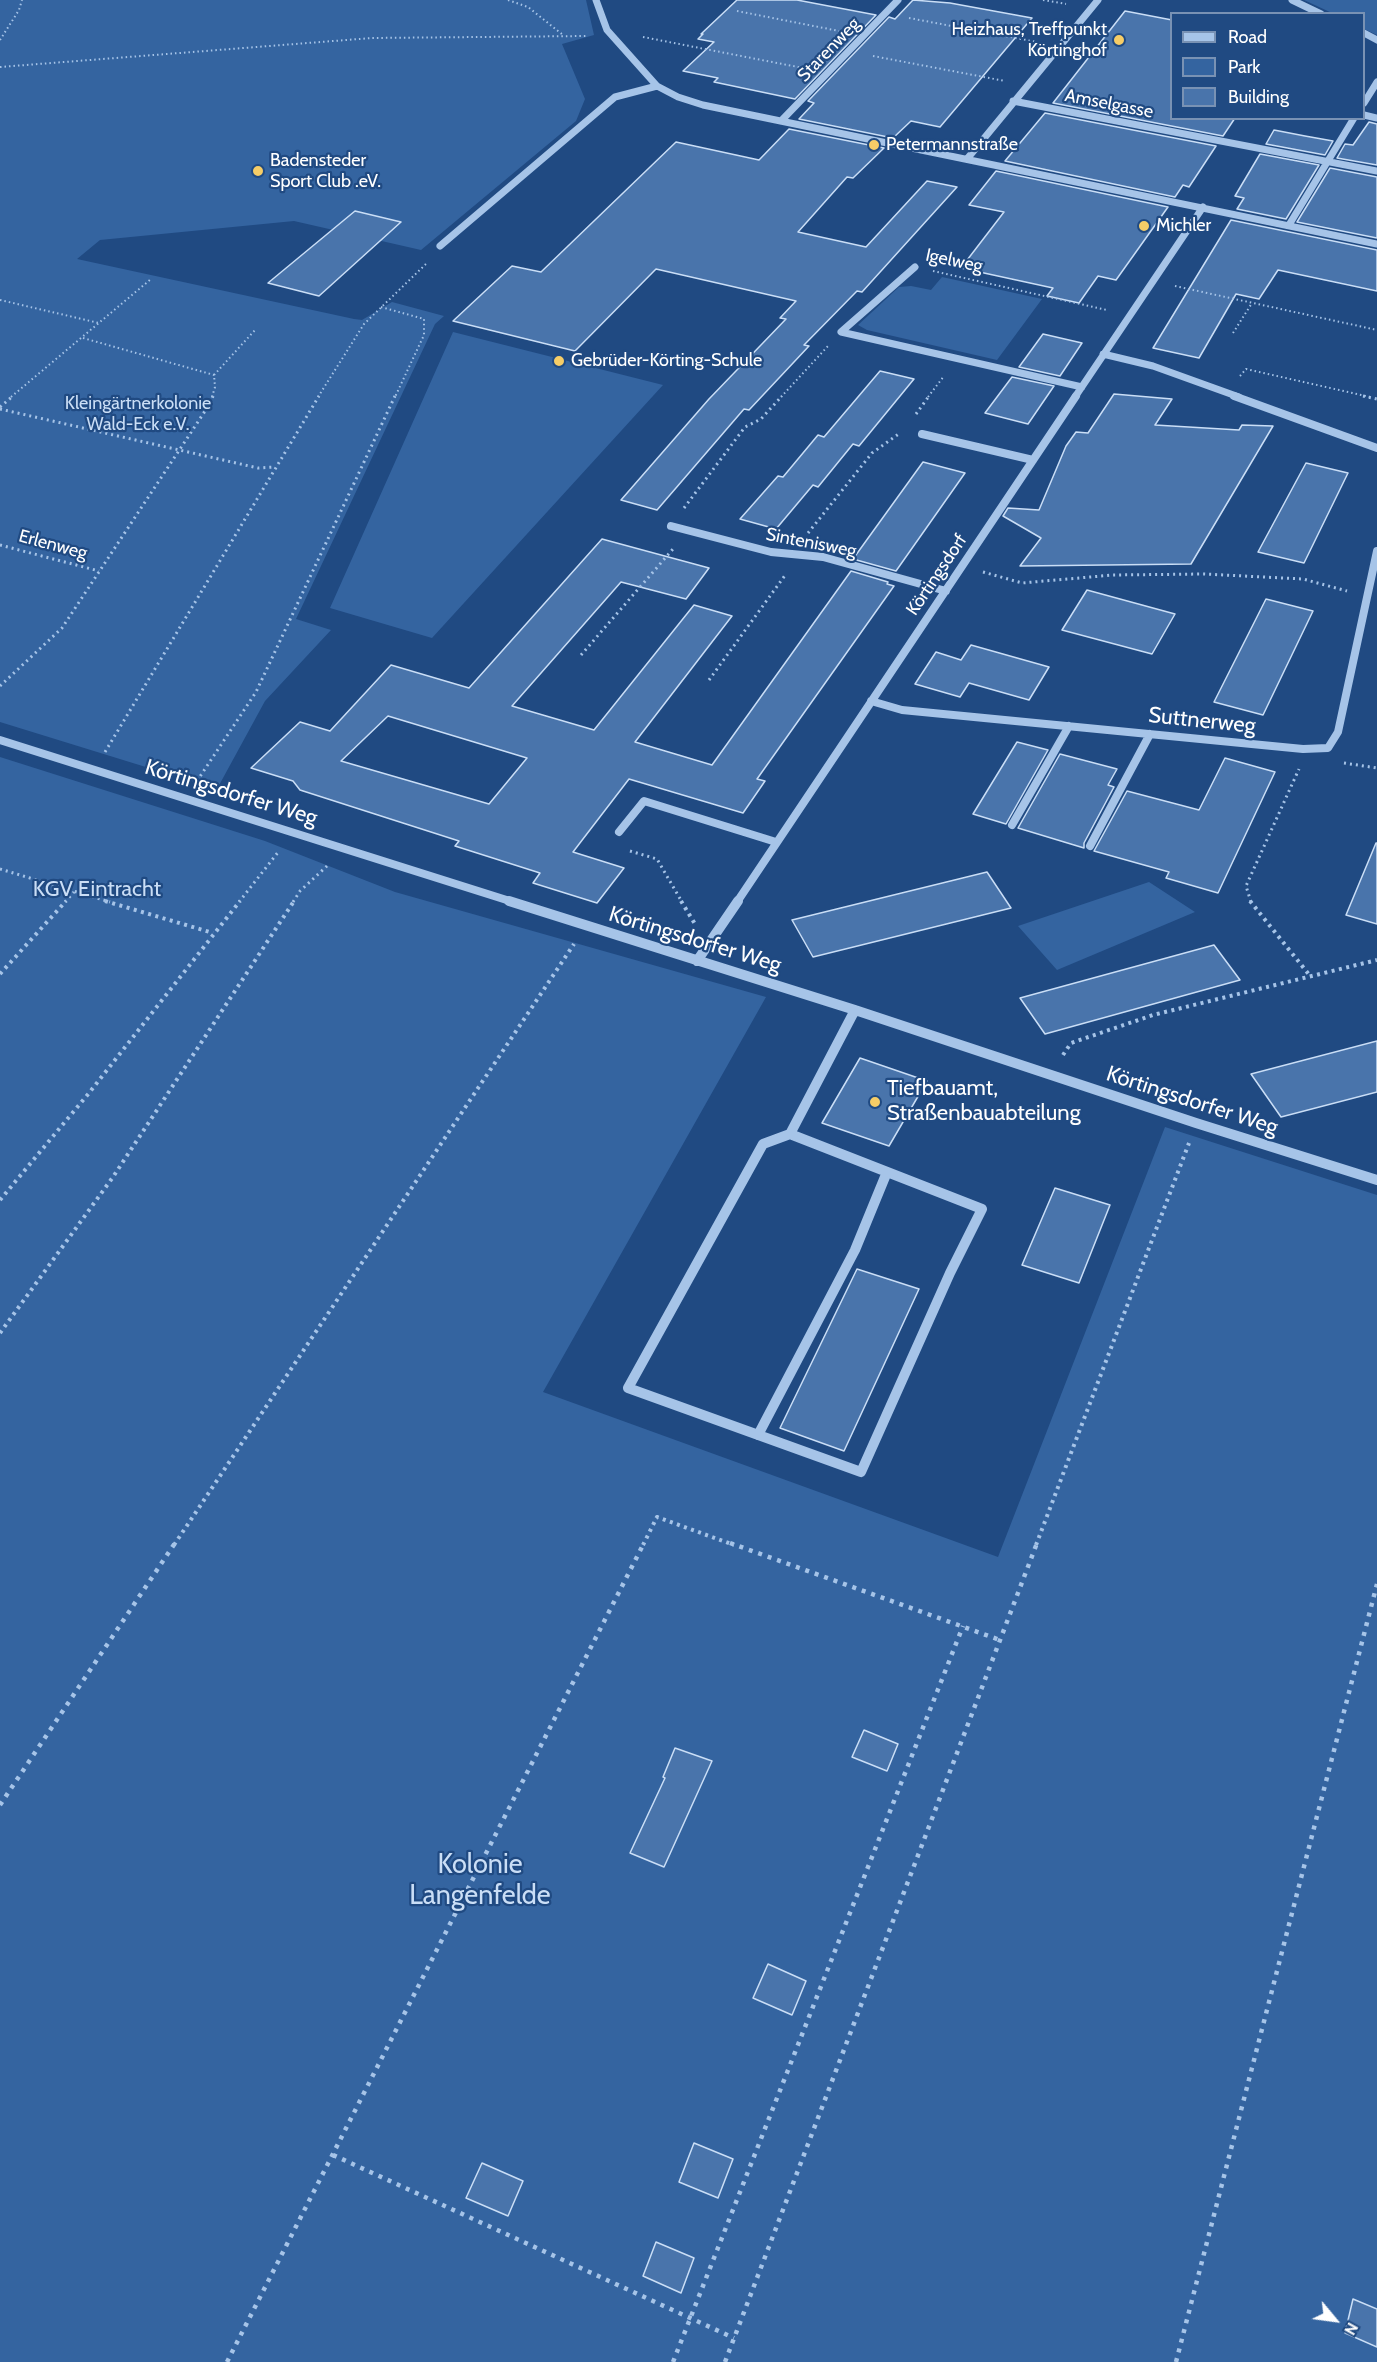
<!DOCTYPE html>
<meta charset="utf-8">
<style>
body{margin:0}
#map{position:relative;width:1377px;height:2362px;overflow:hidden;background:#204a82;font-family:Cabin,sans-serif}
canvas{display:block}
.legend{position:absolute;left:1170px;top:12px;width:195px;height:108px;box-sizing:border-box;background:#204a82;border:2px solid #7992b4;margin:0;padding:8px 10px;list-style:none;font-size:18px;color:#fff}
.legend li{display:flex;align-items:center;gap:12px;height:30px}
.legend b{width:30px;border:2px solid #7992b4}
.north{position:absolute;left:1305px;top:2290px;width:60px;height:60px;-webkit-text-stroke:4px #204a82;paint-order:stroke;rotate:119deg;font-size:16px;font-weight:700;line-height:24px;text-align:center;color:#fff}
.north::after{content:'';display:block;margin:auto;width:21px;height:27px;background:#fff;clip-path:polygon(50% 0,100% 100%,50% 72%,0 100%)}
</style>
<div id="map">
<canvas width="1377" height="2362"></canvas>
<ul class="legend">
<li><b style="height:8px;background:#a6c4e8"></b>Road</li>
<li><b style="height:16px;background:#3464a0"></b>Park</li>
<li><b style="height:16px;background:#4974ab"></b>Building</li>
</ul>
<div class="north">N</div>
</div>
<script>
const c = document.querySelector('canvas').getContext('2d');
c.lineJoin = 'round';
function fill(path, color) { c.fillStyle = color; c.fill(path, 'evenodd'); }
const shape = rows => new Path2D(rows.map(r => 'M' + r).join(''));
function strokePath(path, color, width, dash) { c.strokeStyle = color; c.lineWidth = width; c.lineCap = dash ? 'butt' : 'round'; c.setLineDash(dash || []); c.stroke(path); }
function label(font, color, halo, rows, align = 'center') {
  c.font = font + ' Cabin,sans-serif'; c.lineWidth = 4.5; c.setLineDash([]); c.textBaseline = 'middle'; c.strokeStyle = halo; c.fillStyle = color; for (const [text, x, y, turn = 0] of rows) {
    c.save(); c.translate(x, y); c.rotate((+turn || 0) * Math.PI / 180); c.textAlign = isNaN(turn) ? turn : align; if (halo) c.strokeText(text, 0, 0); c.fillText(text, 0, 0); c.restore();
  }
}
fill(shape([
 [0,0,586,0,594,35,562,44,585,99,576,121,421,250,294,221,100,240,77,259,354,319,362,320,392,302,444,316,435,324,296,619,331,630,265,701,217,789,0,722],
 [1304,0,1377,0,1377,35,1364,29,1364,14,1332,13],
 [942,277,1042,299,997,360,867,330,858,325,899,287,911,286,931,290],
 [453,332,663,385,432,638,330,608],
 [0,757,265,841,395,892,766,997,543,1392,998,1557,1165,1127,1377,1195,1377,2362,0,2362],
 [1149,882,1195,912,1057,970,1018,926]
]), '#3464a0');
const building = shape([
 [737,0,797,0,876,15,795,99,714,82,718,78,683,71,714,42,698,39,703,34,701,34,737,0],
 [913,0,950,3,1032,18,940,127,911,121,893,138,799,119,814,103,808,101,889,17,895,19,913,0],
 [1125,11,1172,20,1172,118,1235,118,1223,136,1053,103,1125,11],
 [1045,113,1216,146,1189,187,1183,185,1175,197,1005,161,1045,113],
 [1369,122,1377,124,1377,165,1337,158,1345,144,1353,145,1369,122],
 [789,129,884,148,853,178,847,177,798,232,866,247,927,181,957,187,862,292,857,291,804,345,809,346,749,410,744,409,657,510,621,500,709,399,786,319,780,318,796,301,656,269,575,351,453,321,512,266,541,272,676,142,759,160,789,129],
 [1274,130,1305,136,1333,141,1325,155,1266,144,1274,130],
 [1260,154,1319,165,1286,219,1237,209,1244,198,1235,196,1260,154],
 [1330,168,1377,177,1377,238,1297,222,1330,168],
 [996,171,1168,207,1116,280,1098,276,1079,303,1047,296,1053,288,961,268,1004,212,969,205,996,171],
 [355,211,401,222,319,296,268,283,355,211],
 [1231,220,1377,250,1377,291,1278,270,1259,299,1236,294,1199,358,1153,348,1231,220],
 [1043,334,1082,343,1060,376,1019,367,1043,334],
 [880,371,914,379,859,446,853,444,818,487,813,485,776,529,740,519,778,476,783,477,818,435,824,437,880,371],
 [1012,377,1054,386,1028,424,985,413,1012,377],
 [1114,394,1172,399,1155,425,1239,430,1242,425,1273,426,1191,564,1020,566,1041,538,1003,516,1008,508,1039,510,1066,446,1076,432,1088,433,1114,394],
 [923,462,965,473,896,571,853,559,923,462],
 [1306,463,1348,473,1304,563,1258,552,1306,463],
 [602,539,709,568,686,599,621,582,512,706,594,730,694,605,732,616,635,742,712,765,851,571,888,582,887,584,894,586,757,779,765,781,743,813,629,779,573,852,624,868,597,903,533,883,540,873,455,846,459,841,300,790,293,781,251,768,300,722,330,731,391,665,469,688,602,539],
 [388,716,527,758,489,804,341,761,388,716],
 [1087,590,1175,614,1152,654,1062,630,1087,590],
 [1266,599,1313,611,1263,715,1214,702,1266,599],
 [971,645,1049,667,1029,700,969,683,960,697,915,684,936,652,961,660,971,645],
 [1017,742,1048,750,1006,824,973,814,1017,742],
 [1060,754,1117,769,1108,785,1114,787,1084,843,1084,848,1018,828,1060,754],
 [1225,758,1275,772,1218,893,1166,878,1169,872,1094,851,1127,791,1199,810,1225,758],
 [1376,843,1377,843,1377,924,1346,915,1376,843],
 [987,872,1011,908,813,957,792,920,987,872],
 [1214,945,1240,980,1045,1034,1020,998,1214,945],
 [1377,1041,1377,1092,1281,1117,1251,1074,1377,1041],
 [860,1058,927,1081,889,1146,822,1123,860,1058],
 [1055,1188,1110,1205,1079,1283,1022,1265,1055,1188],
 [857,1269,919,1289,844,1451,780,1428,857,1269],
 [864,1730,898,1744,887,1771,852,1757,864,1730],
 [675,1748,712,1761,664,1867,630,1853,665,1778,663,1777,675,1748],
 [768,1964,806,1981,792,2015,753,1998,768,1964],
 [694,2143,733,2159,718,2198,679,2182,694,2143],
 [482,2163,523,2181,508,2216,466,2198,482,2163],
 [656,2242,694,2258,681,2293,643,2276,656,2242],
 [1353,2299,1377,2309,1377,2347,1345,2333,1353,2299]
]);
fill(building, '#4974ab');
strokePath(building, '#cadef6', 1.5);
strokePath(shape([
 [508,0,528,7,563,35],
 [1043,0,1066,4],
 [737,11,839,31],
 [909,18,1037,42],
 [643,37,803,68],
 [0,40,19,10,22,0],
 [873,56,1005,81],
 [0,67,372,38,586,36],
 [933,271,1107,310],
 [1175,286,1377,330],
 [0,300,99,323],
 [381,307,424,319,424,335,395,397],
 [1233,333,1252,303],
 [83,338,214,375],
 [1240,376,1246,369,1370,397],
 [11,397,151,279],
 [212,397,215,387,214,375,256,329],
 [318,397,364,324,428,262],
 [781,397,828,346],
 [928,397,944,376]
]), '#a6c4e8', 2, [1.5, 3]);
strokePath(shape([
 [1363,396,1377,399],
 [0,407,13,396],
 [0,409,258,468,275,467],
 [916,414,929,396],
 [684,508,745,427,761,419,782,396],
 [808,533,872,453,900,433],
 [0,545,99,571],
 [983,572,1022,583,1113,575,1204,574,1303,579,1347,591],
 [581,655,673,549],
 [709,680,786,574],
 [0,686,62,628,211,402,213,396],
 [105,752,319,396],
 [1344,763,1377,768],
 [197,781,256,692,395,396],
 [630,851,657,859,682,902],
 [0,869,110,902],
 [65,902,74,892],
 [239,902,279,851],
 [293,902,300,891,327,866],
 [1251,902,1246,886,1299,769]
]), '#a6c4e8', 3, [2, 4]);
strokePath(shape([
 [105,901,213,933],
 [681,901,695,924],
 [1250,901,1311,977],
 [0,974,66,901],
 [1063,1055,1071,1043,1153,1015,1377,960],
 [0,1200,89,1093,240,901],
 [0,1333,113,1177,294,901],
 [174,1545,574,944],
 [643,1545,657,1517,734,1545],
 [1036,1545,1189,1143]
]), '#a6c4e8', 4, [3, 4.5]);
strokePath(shape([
 [730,1543,1000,1640],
 [0,1805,175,1543],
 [333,2155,734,2338],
 [227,2362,644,1543],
 [673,2362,963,1626],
 [725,2362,1037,1543],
 [1176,2362,1377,1584]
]), '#a6c4e8', 4.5, [4, 6]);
strokePath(shape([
 [596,0,607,30,657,86,678,97,703,105,1377,244],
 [1292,0,1321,14],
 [1364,33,1377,40],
 [1013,101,1377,171],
 [1364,103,1377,82],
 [1364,115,1377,118],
 [781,121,898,0],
 [967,159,1098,0],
 [1289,225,1354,118],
 [440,246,615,97,657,86],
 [915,267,841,332,1082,387],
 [1103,354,1153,366,1239,397],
 [1075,397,1203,207]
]), '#a6c4e8', 7);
strokePath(shape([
 [1234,396,1377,448],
 [922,434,1033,460],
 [671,526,771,552,823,557,946,591],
 [871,701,902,710,1303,749,1328,748,1338,732,1377,551],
 [0,740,513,902],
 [1012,825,1069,726],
 [619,832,644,801,776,842],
 [1090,846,1150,734],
 [737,902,1076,396]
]), '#a6c4e8', 8);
strokePath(shape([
 [509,901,855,1010,1196,1123,1377,1180],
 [697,961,738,901],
 [790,1134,982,1209,950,1273,861,1472,628,1388,763,1144,790,1134],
 [790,1134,855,1010],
 [758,1435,855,1250,887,1172]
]), '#a6c4e8', 10);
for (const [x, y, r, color] of [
 [1119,40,6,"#f6cd67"],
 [874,145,6,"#f6cd67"],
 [258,171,6,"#f6cd67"],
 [1144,226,6,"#f6cd67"],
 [559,361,6,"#f6cd67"],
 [875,1102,6,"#f6cd67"]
]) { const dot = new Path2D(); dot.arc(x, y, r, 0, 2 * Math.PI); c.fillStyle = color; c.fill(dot); strokePath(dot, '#204a82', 2); }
label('18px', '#fff', '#204a82', [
 ["Heizhaus, Treffpunkt",1107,30,"right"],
 ["Körtinghof",1107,51,"right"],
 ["Petermannstraße",886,145],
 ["Badensteder",270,161],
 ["Sport Club .eV.",270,182],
 ["Michler",1156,226],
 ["Gebrüder-Körting-Schule",571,361]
], 'left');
label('18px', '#fff', '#204a82', [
 ["Starenweg",829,50,-46],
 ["Amselgasse",1109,104,11],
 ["Igelweg",954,261,12],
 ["Sintenisweg",811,543,11],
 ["Erlenweg",53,545,15],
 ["Körtingsdorf",937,575,-56]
]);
label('18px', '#cadef6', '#204a82', [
 ["Kleingärtnerkolonie",138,404],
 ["Wald-Eck e.V.",138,425]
]);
label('22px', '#fff', '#204a82', [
 ["Suttnerweg",1202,721,6],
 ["Körtingsdorfer Weg",231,793,17],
 ["Körtingsdorfer Weg",695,940,17],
 ["Körtingsdorfer Weg",1192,1101,18]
]);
label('22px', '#cadef6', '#204a82', [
 ["KGV Eintracht",97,890]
]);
label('22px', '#fff', '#204a82', [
 ["Tiefbauamt,",887,1089],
 ["Straßenbauabteilung",887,1114]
], 'left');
label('27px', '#cadef6', '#204a82', [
 ["Kolonie",480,1865],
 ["Langenfelde",480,1896]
]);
</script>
